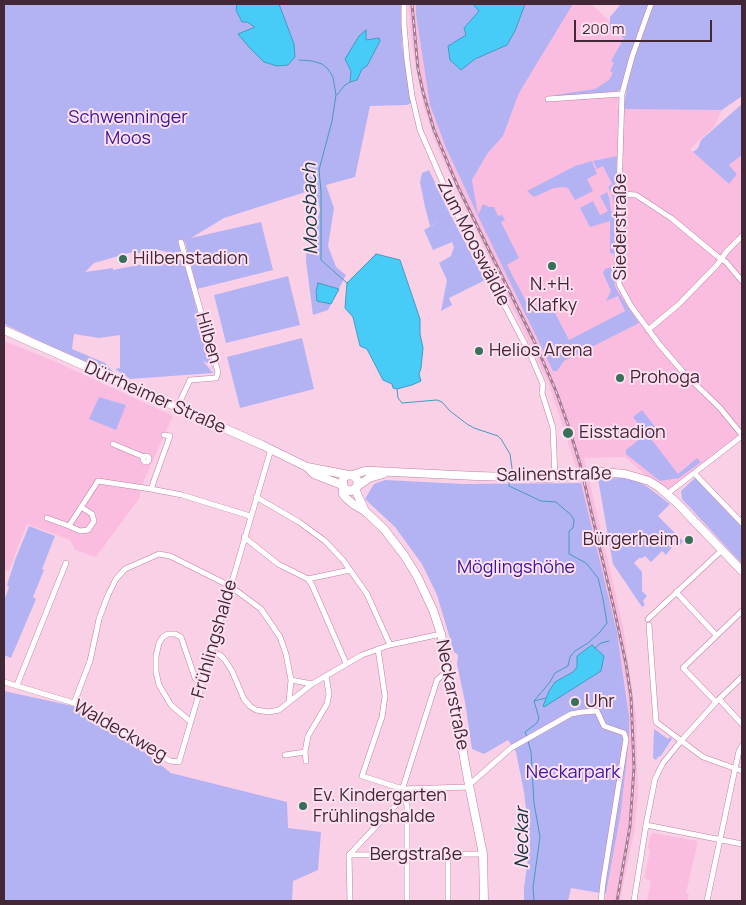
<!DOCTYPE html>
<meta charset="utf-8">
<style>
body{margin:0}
#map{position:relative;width:746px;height:905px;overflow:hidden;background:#fad0e7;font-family:Manrope,sans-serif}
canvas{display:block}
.frame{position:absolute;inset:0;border:5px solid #422737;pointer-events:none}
.scale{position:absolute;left:574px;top:20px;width:138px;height:22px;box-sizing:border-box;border:2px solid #422737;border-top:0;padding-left:6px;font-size:15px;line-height:18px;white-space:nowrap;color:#422737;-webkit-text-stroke:4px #fee1f1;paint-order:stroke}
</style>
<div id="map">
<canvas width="746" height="905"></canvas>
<div class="frame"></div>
<div class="scale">200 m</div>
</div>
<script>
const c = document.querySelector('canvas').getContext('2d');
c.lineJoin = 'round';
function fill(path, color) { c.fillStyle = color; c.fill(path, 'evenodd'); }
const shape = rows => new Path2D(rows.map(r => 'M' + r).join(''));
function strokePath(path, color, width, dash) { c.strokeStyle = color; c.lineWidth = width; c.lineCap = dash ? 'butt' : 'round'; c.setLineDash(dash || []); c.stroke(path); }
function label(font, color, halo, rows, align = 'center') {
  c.font = font + ' Manrope,sans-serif'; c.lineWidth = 4; c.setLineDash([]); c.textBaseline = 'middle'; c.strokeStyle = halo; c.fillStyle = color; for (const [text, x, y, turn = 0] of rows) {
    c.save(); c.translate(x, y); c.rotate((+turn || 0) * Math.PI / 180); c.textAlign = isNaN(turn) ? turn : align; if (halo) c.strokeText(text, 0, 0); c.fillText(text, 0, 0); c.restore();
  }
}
fill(shape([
 [408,4,416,4,416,16,430,105,446,148,477,214,472,180,487,154,503,136,519,93,573,4,591,4,630,40,617,109,669,108,722,110,714,127,690,149,729,184,737,174,729,165,742,155,742,436,667,494,625,457,584,458,623,626,636,717,638,795,634,832,620,901,605,901,621,812,629,739,627,697,617,632,581,483,550,387,438,149,424,108,412,45],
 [4,341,52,360,173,416,141,487,140,497,96,557,75,550,70,540,27,524,9,571,4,569],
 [653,833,698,841,686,893,689,894,687,901,647,901,651,881,644,878,650,851,648,847,650,836]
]), '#fabddf');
fill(shape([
 [4,4,402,4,402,44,412,103,407,105,370,106,355,177,326,185,334,208,328,246,336,267,346,275,328,310,313,315,306,261,306,250,310,248,320,210,315,189,224,218,191,238,261,222,273,270,197,289,185,242,179,246,181,251,174,254,159,250,134,254,133,252,129,253,94,263,85,272,113,268,113,270,164,260,164,256,184,261,199,318,195,322,200,321,214,373,211,365,203,361,213,373,130,379,115,369,120,368,120,335,99,338,74,334,72,349,105,363,113,372,111,376,4,324],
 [416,4,573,4,519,93,503,136,487,154,472,180,478,215,483,204,489,207,494,207,498,216,502,215,505,220,501,222,519,258,507,265,530,309,547,301,550,307,552,307,569,340,625,311,618,296,606,301,611,291,603,273,605,269,612,267,615,286,618,292,639,323,564,361,557,371,553,371,478,216,446,148,430,105,416,15],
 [621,4,649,4,632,51,621,89,617,91,559,97,555,95,595,89,609,80,613,73,610,71,614,63,611,61,624,38,607,28,610,24,610,17],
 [653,4,742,4,742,96,722,110,625,109,624,106,629,73],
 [742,104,742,155,729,165,737,174,729,184,693,152,698,148,701,140],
 [617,156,615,210,612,194,608,187,612,184,603,166,597,169,593,161],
 [592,161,597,174,587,179,593,191,575,200,568,188,563,187,554,188,534,197,527,191,575,166],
 [429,170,450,214,485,280,449,298,452,305,441,311,447,280,439,263,451,256,454,247,452,242,433,250,424,230,441,220,430,226,425,207,420,182,422,173],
 [607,192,609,197,611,211,615,215,614,254,610,253,610,221,590,227,580,208,593,201,600,215,608,211,600,196],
 [288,276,300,325,226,343,214,295],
 [302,338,314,389,240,408,227,357],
 [99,397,126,405,116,430,89,419],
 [642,410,660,433,652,440,678,474,697,458,701,462,679,478,660,481,626,454,626,450,646,434,633,417],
 [621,478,636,481,645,485,670,504,658,516,683,541,680,545,676,542,666,555,662,551,651,562,645,556,642,558,639,558,634,563,642,572,642,591,647,596,643,601,645,605,642,607,613,564,598,479],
 [695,478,742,527,742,564,682,499,681,491],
 [385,480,464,484,581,483,617,632,629,717,629,739,621,812,606,894,571,888,568,901,524,901,524,888,530,843,524,792,516,752,508,740,484,754,472,749,465,702,457,664,458,655,454,652,437,595,422,564,395,527,365,499,374,484],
 [29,526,55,536,42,569,44,570,33,597,36,599,11,658,4,655,4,601,9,587,7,585,15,560],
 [4,691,73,706,138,747,171,773,287,802,288,828,321,832,318,870,293,881,292,901,4,901],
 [654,729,668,739,670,737,672,739,660,757,659,756,656,760,653,758]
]), '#b3b3f3');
const water = shape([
 [237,4,279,4,294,44,295,57,288,65,277,66,264,62,249,47,238,34,255,27,247,22,242,22,236,10,237,4],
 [473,4,525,4,515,31,507,45,475,59,461,70,450,60,448,46,466,35,464,28,479,11,473,4],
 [366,30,366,40,379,38,380,41,367,66,362,69,357,80,350,82,351,71,345,59,359,36,366,30],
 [376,254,400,260,420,319,420,334,423,348,421,368,419,374,421,381,412,385,397,389,393,388,392,384,383,380,367,349,360,346,353,317,345,308,347,283,376,254],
 [318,283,339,289,331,304,317,301,316,292,318,283],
 [592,645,604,656,601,671,544,707,543,706,549,691,555,682,573,672,577,667,577,656,592,645]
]);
fill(water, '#47ccf8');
strokePath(water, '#469abe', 1);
strokePath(shape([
 [299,60,312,61,322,64,328,69,333,77,336,95,332,121,319,170,321,192,321,260,347,283],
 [337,95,344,86,350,82],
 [397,389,398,398,402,403,437,400,442,402,450,411,467,424,474,428,498,436,501,439,510,454,512,468,511,475],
 [509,481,509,486,541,501,556,502,571,515,574,520,573,528,569,531,569,554,586,563,598,578,603,599,607,623,600,632,588,643,575,651,570,657,568,666,555,673,550,682,534,701],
 [595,648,601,643,609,641],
 [527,737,525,732,537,723,539,718,534,701,546,698],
 [528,741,531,752,534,803,540,837,533,887,534,901]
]), '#469abe', 1);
const street = shape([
 [404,4,404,25,407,60,412,96,420,130,453,206,530,354,543,384,542,393,553,428,555,478],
 [651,4,632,57,622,94,617,258,619,284,631,306,659,344,683,372,720,408,742,435],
 [548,99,622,94],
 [620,194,636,195,671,218,717,256,726,262,742,281],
 [648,330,678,305,717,265,727,251,742,236],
 [177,408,190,380,216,378,218,372,181,242],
 [164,435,170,436,151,489,182,495,250,516],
 [113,444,144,457],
 '143 459a3 3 0 1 1 6 0a3 3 0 1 1-6 0Z',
 [694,473,742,523],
 [667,494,742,436],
 [256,497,299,522,325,541,343,560,367,594,390,645],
 [47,518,69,526,98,481,151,489],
 [69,526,80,531,88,530,94,521,92,514,81,507],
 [244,537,278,564,308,579,312,585,346,663],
 [308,579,350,570],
 [676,592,716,635],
 [648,619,722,550],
 [649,625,656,722,703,757,742,771],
 [378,649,385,696,382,717,362,776,403,789,469,787],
 [211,652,220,655,225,660,232,671,244,699,250,706,256,710,269,712,279,710,312,684,362,655,390,645,441,634],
 [4,682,74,703,170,761,179,762,271,449],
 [17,685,66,563],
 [719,699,742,724],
 [289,702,291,680,312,684],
 [716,702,683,668,742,611],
 [74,703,90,661,99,619,108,595,116,579,125,569,159,554,170,556,230,586,261,609,280,637,286,654,291,680],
 [191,722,171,705,159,685,156,672,156,656,159,643,163,637,168,634,175,634,181,637,195,678,202,684],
 [305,752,306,761],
 [285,755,305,752,308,736,327,704,329,694,326,676],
 [469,785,511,748,571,714,582,712,597,711,604,726,624,733,626,739,603,883,601,901],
 [402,794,407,805,407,901],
 [646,825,742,844],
 [349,855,483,854],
 [350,901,349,855,398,803,437,680,448,670],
 [448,901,448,856],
 [634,901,646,825,655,779,663,763,681,741,716,702,742,677],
 [707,901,735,769,739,751,742,746]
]);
const secondary = shape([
 [4,330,262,445,307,467,314,474,342,485],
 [307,467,349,475],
 [586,474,602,472,625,474,649,481,660,488,677,503,742,571],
 [352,475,365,471,373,471,476,476,546,478,576,476],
 [357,486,358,481,354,476,347,475,343,479,343,487,347,490,351,491,369,478,383,474],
 [343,487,343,494,346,498,353,504,365,511,384,529,404,555,417,576,433,610,441,634,447,664,469,785,483,854,484,901],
 [355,489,364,509]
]);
strokePath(street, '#c080a5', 6);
strokePath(secondary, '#c080a5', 9);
strokePath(street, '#fff', 5);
strokePath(secondary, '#fff', 8);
const rail = shape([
 [412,4,418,69,423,92,434,130,458,187,534,341,556,391,568,425,580,464,615,613,626,664,631,697,634,767,630,826,617,901]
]);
strokePath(rail, '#a07d91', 3);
strokePath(rail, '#fee1f1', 1, [4]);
const secondaryBridge = shape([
 [576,476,586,474]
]);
strokePath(secondaryBridge, '#c080a5', 9, []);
strokePath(secondaryBridge, '#fff', 8);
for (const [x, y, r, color] of [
 [123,259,5,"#377058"],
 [552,266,5,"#377058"],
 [479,351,5,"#377058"],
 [620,378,5,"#377058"],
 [568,433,6,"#377058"],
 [689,540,5,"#377058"],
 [575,702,5,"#377058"],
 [303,806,5,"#377058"]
]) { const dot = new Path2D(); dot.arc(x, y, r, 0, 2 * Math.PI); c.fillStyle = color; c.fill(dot); strokePath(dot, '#fee1f1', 2); }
label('18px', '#3b159a', '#fee1f1', [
 ["Schwenninger",128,118],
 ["Moos",128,139],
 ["Möglingshöhe",516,568],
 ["Neckarpark",573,773]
]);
label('18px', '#422737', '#fee1f1', [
 ["Siederstraße",621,227,-90],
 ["Zum Mooswäldle",473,243,63],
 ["Hilben",208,338,74],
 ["Dürrheimer Straße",155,398,24],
 ["Salinenstraße",554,475,-1],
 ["Frühlingshalde",215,639,-74],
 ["Neckarstraße",452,695,79],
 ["Waldeckweg",120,731,30],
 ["Bergstraße",416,855]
]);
label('18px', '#422737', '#fee1f1', [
 ["Hilbenstadion",133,259],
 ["N.+H.",552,285,"center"],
 ["Klafky",552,306,"center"],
 ["Helios Arena",489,351],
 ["Prohoga",630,378],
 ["Eisstadion",579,433],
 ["Bürgerheim",679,540,"right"],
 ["Uhr",585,702],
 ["Ev. Kindergarten",313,796],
 ["Frühlingshalde",313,817]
], 'left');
label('italic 19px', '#17333d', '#fee1f1', [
 ["Moosbach",311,209,-91],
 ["Neckar",523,838,-90]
]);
</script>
